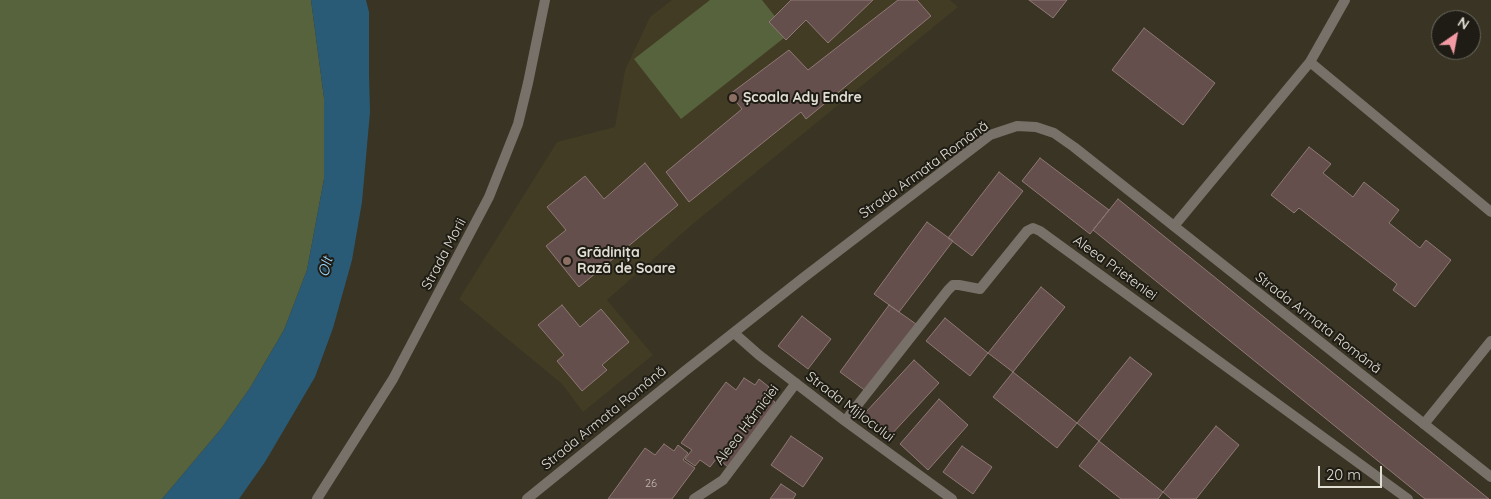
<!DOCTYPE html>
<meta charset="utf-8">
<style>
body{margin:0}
#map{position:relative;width:1491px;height:499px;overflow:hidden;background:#393423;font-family:Quicksand,sans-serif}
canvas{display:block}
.north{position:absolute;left:1431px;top:10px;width:50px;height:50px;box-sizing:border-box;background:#1e1c14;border:1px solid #6c6a60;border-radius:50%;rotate:33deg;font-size:14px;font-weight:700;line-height:20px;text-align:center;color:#e1ded3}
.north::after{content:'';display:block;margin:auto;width:18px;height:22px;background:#f49aa5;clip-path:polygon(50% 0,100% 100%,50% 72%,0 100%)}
.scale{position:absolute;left:1318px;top:466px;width:64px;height:22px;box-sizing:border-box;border:2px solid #e1ded3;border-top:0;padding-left:6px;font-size:15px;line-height:18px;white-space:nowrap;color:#e1ded3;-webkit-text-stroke:4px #1e1c14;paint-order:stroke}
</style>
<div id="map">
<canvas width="1491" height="499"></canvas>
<div class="north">N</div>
<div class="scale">20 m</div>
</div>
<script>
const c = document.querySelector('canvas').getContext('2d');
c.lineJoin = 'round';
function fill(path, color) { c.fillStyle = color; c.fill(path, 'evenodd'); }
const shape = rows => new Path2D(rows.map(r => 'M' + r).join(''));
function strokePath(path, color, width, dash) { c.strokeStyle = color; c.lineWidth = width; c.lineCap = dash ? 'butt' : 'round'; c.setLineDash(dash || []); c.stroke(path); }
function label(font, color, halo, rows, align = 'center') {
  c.font = font + ' Quicksand,sans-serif'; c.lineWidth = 4; c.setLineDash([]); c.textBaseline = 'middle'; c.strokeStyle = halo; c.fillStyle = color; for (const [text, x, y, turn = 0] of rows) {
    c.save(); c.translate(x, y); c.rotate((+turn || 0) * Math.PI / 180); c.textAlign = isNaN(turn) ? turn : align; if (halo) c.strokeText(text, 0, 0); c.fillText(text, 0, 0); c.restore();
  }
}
fill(shape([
 [672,0,950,0,958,7,694,223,607,300,653,355,583,412,562,384,459,299,557,142,615,127,625,70,650,17]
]), '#423c24');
fill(shape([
 [0,0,311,0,324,98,324,179,307,270,284,330,250,388,221,429,162,499,0,499],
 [710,0,762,0,789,34,681,119,634,59]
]), '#56633d');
fill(shape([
 [311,0,366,0,369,12,369,74,370,112,362,202,352,260,333,328,315,377,265,462,239,499,162,499,221,429,250,388,284,330,307,270,324,179,324,98]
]), '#2a5b76');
const building = shape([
 [791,0,873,0,828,43,806,20,786,40,769,22,791,0],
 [898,0,917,0,931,16,806,119,801,112,689,202,666,172,742,109,730,94,789,50,808,70,898,0],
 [1029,0,1067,0,1053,18,1029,0],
 [1144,28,1215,83,1183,125,1112,70,1144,28],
 [1309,147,1331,164,1323,173,1353,197,1364,182,1399,210,1389,223,1420,248,1426,240,1451,260,1415,307,1393,290,1397,284,1299,208,1294,213,1271,195,1309,147],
 [1040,158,1109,210,1090,234,1022,181,1040,158],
 [645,163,678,205,579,287,546,246,566,230,547,207,585,176,604,199,645,163],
 [999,172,1023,191,972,256,948,238,999,172],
 [1118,199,1489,499,1425,499,1093,230,1118,199],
 [927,222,953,241,899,312,874,294,927,222],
 [1041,287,1065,307,1013,372,988,353,1041,287],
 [562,305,580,327,601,309,629,342,602,365,607,370,582,391,557,361,564,355,538,325,562,305],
 [889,305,916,324,867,392,840,372,889,305],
 [802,316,831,339,808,369,778,346,802,316],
 [945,318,988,353,970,376,926,341,945,318],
 [1130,357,1152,374,1099,441,1077,423,1130,357],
 [914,360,939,383,890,436,865,413,914,360],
 [1013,372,1077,423,1057,448,993,397,1013,372],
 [744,378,755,385,759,379,769,387,764,394,775,402,728,467,717,458,710,467,700,460,695,466,685,459,692,450,681,443,726,382,736,390,744,378],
 [939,399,968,425,928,470,900,444,939,399],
 [1216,426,1239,445,1196,499,1171,499,1163,492,1216,426],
 [791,436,823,458,803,487,771,465,791,436],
 [1099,441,1163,492,1158,499,1121,499,1079,466,1099,441],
 [664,444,674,451,678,445,688,453,683,460,695,468,672,499,608,499,645,448,655,455,664,444],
 [962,446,992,467,973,494,943,472,962,446],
 [781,484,796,494,793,499,770,499,781,484]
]);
fill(building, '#644f4c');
strokePath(building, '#8f7875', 1);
strokePath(shape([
 [1310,62,1491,212],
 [1174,226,1310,62,1345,0],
 [1424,424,1491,341]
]), '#78716a', 10);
strokePath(shape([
 [734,333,759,355,845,421,952,499],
 [845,421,948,290,953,285,959,285,980,289,1027,231,1033,228,1040,231,1408,499],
 [317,499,393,379,489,197,518,124,528,83,545,0],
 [694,499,723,480,796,383]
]), '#78716a', 10);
strokePath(shape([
 [527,499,685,371,803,278,990,135,1017,126,1036,127,1054,133,1074,147,1491,477]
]), '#78716a', 10);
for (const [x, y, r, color] of [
 [733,98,5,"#8d6e63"],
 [567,261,5,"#8d6e63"]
]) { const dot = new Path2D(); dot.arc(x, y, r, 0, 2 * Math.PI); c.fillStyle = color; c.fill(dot); strokePath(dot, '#1e1c14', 2); }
label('11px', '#c2bab1', null, [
 ["26",651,484]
]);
label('bold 14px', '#e1ded3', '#1e1c14', [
 ["Școala Ady Endre",743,98],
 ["Grădinița",577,253],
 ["Rază de Soare",577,269]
], 'left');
label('14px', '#e1ded3', '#1e1c14', [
 ["Strada Armata Română",924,170,-36],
 ["Strada Morii",444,254,-62],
 ["Aleea Prieteniei",1115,268,36],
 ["Strada Armata Română",1318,323,38],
 ["Strada Mijlocului",850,407,37],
 ["Strada Armata Română",604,418,-39],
 ["Aleea Hărniciei",747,425,-53]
]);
label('italic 15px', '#9dd9fd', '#1e1c14', [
 ["Olt",326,267,-75]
]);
</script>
